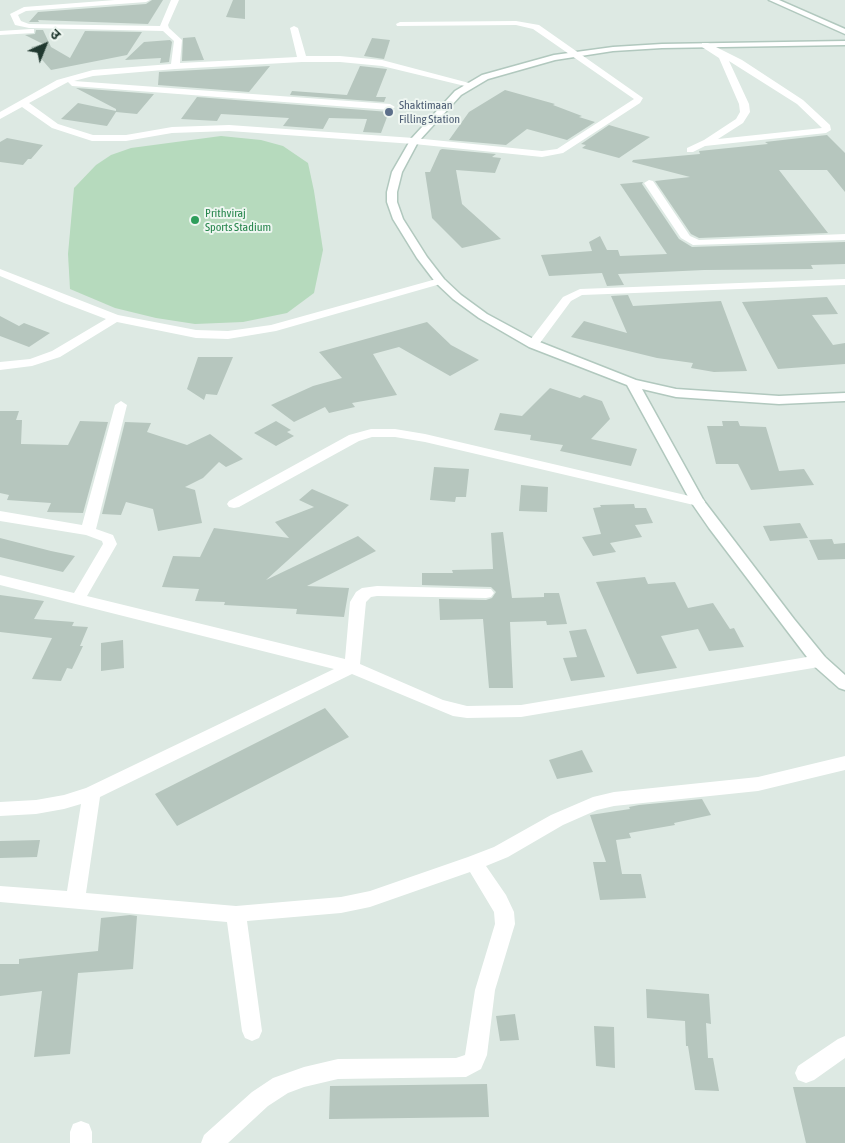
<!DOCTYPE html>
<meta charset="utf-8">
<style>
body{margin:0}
#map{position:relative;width:845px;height:1143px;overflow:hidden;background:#dde9e3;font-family:"Asap Condensed","Noto Sans Devanagari",sans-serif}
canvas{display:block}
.north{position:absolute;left:20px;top:20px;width:50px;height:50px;-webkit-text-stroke:4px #eef6f1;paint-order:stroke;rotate:44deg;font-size:14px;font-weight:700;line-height:20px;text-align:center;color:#20382f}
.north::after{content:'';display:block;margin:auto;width:18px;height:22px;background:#20382f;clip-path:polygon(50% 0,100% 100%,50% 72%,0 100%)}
</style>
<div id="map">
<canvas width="845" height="1143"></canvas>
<div class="north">उ</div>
</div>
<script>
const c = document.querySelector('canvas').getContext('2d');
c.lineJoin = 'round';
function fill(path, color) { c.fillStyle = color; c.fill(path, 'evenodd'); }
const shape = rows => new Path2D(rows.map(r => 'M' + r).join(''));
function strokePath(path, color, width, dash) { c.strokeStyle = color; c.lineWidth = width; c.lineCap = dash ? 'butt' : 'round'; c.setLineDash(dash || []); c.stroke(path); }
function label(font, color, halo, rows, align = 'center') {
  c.font = font + ' "Asap Condensed",sans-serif'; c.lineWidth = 4; c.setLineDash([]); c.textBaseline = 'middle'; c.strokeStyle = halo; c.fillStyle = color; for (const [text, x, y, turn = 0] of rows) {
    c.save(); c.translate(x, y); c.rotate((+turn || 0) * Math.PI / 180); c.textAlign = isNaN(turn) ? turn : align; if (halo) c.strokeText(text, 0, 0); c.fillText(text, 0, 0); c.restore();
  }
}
fill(shape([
 [221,136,261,140,283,146,308,163,314,191,323,250,314,293,287,313,243,322,195,324,156,318,115,308,70,289,68,254,74,188,96,165,111,155,131,148]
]), '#b6dabd');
fill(shape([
 [152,0,163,0,148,24,38,20,39,22,29,22,38,12,146,4],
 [233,0,245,0,245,19,226,17],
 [36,30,43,30,51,47,70,58,85,31,142,32,127,55,51,70,31,47,43,44,25,35,35,34],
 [195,37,204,60,182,61,183,38],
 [372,38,390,40,384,59,364,56],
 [170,40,172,42,169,62,160,63,161,58,125,60,144,42],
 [270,66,249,92,158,85,159,72],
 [360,66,387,69,376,97,386,97,384,102,290,95,292,91,347,95],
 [76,88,154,94,137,114,116,112,107,126,61,119,78,103,116,111,116,109],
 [505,90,555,104,553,105,582,116,579,117,595,122,567,140,527,129,506,145,449,140,469,112],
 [197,97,389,112,381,133,363,132,367,119,329,118,323,129,283,126,289,118,221,114,217,121,181,119],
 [609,125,650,137,619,158,582,148,586,145,581,144],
 [827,135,845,153,845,192,827,170,779,170,828,233,699,238,691,234,655,181,690,177,632,162,633,160,700,154,699,151,768,144,765,142],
 [7,138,43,145,31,159,28,159,23,165,0,162,0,142],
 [442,149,496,154,492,157,501,158,495,173,456,170,462,204,501,239,462,248,432,218,425,172,430,172,440,150],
 [643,182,642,184,679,239,692,247,845,242,845,264,811,265,813,269,704,270,618,274,624,285,607,286,602,273,549,276,541,255,592,251,589,242,600,236,607,250,618,250,620,256,667,254,620,184],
 [628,295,633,306,721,301,747,371,714,372,691,368,693,363,657,358,571,337,584,321,627,333,611,296],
 [827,297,838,314,812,315,833,345,845,343,845,364,778,369,742,302],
 [0,316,19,326,24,323,50,333,29,347,0,336],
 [427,322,451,345,479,360,450,376,399,347,373,354,397,395,352,403,355,407,329,413,325,407,294,422,271,405,313,386,342,378,319,352],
 [198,357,233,357,217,395,206,394,204,400,187,389],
 [550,388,580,398,584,395,602,401,610,419,591,439,637,449,631,466,560,451,563,445,530,440,531,435,494,430,500,413,522,416],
 [0,411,19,411,16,420,22,420,21,444,68,445,80,421,108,422,83,513,47,512,51,503,7,500,9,495,0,493],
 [276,421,291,430,287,432,294,436,276,446,254,433],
 [722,421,738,421,740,426,766,427,779,471,804,469,814,485,751,490,738,464,716,464,707,426,723,426],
 [125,422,151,423,147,432,187,445,210,434,243,459,226,467,219,462,203,478,185,487,195,490,202,523,158,531,153,509,126,502,121,515,102,514],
 [434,467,469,469,466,497,456,497,455,502,430,500],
 [521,485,548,487,547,512,519,511],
 [312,489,349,505,266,580,358,536,376,551,307,586,349,588,344,617,296,614,297,609,224,605,225,602,195,601,199,589,162,587,173,556,200,557,214,528,289,538,275,522,314,507,299,500],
 [634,504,635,508,646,508,653,523,635,525,642,537,610,543,616,552,593,556,582,537,601,534,593,508,601,507,600,505],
 [800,523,808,538,770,541,763,526],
 [503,532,512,598,544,597,544,593,559,593,567,624,547,625,546,621,510,622,513,688,489,688,483,619,440,620,439,599,486,600,492,598,496,592,491,587,422,585,422,573,453,573,452,570,493,569,491,533],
 [0,538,51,551,75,556,63,572,0,557],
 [832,539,834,544,845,543,845,559,818,560,809,540],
 [645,577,648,584,675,582,688,608,713,603,730,629,734,628,744,647,709,651,698,629,661,636,677,668,637,674,596,582],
 [0,595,44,601,34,619,74,622,72,626,88,627,80,646,83,646,72,669,67,668,61,681,32,679,52,638,0,632],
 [586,629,605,677,571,681,563,658,577,657,569,631],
 [123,640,124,668,101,671,101,643],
 [325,708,349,737,177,826,155,794],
 [582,750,593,772,557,779,549,760],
 [702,799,711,815,674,823,675,825,629,833,631,838,616,840,622,874,641,874,646,898,600,900,593,862,606,862,590,815,630,809,629,807,639,805],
 [40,840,37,857,0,858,0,841],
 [130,915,137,916,133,969,78,973,70,1054,34,1057,42,991,0,996,0,964,19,964,19,959,98,951,101,918],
 [646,989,709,994,711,1024,706,1023,708,1058,713,1058,719,1091,695,1090,688,1046,686,1046,685,1021,647,1018],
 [515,1014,519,1040,500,1041,496,1016],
 [594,1026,614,1027,615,1068,596,1066],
 [487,1084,489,1117,329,1119,330,1086],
 [793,1087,845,1087,845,1143,806,1143]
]), '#b6c6be');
const secondary = shape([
 [769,0,779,0,845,29,845,34,769,0],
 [845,41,845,45,662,48,613,51,555,60,488,79,461,95,418,142,402,172,397,192,397,202,403,219,427,257,444,279,461,295,487,314,537,341,636,380,676,389,779,396,845,393,845,401,779,404,676,397,642,389,704,501,794,619,825,657,845,675,845,690,839,688,813,665,709,528,691,502,627,385,529,347,479,318,453,299,436,283,417,258,393,219,387,202,387,192,392,172,411,139,455,91,482,75,554,55,613,47,662,44,845,41]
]);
strokePath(secondary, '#b1c8be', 3);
fill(shape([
 [115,0,150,0,146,2,26,11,18,15,21,21,29,24,160,26,171,0,179,0,168,25,169,28,182,40,180,63,297,57,290,28,294,26,298,28,306,56,340,56,382,60,473,84,469,87,382,66,340,62,302,62,175,69,93,76,74,81,390,104,395,107,390,110,72,86,68,82,29,103,58,124,93,135,126,135,172,127,229,125,414,138,542,151,557,149,634,99,533,29,516,25,397,26,396,24,400,22,516,21,539,25,643,98,640,103,563,153,542,157,414,144,229,131,172,133,126,141,92,141,52,128,22,107,0,119,0,112,57,80,93,70,171,64,174,41,163,31,29,28,15,25,10,14,24,7,115,0],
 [31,29,34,29,34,33,0,35,0,31,31,29],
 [702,43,708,43,742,60,803,100,830,125,831,130,826,133,705,146,693,152,687,152,687,148,704,140,736,119,740,112,739,104,719,58,702,47,702,43],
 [729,61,797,104,822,128,718,139,743,123,750,112,749,104,729,61],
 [649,180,653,181,690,236,699,240,845,234,845,240,693,245,681,238,644,183,649,180],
 [0,269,118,315,196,330,228,331,271,325,440,278,446,281,444,283,276,331,228,339,196,338,117,322,60,357,32,366,0,370,0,362,30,359,52,351,106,319,64,303,0,276,0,269],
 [845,279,845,285,582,295,571,301,537,347,533,348,527,344,563,297,580,289,845,279],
 [121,401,127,405,96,529,113,535,117,544,87,596,345,659,350,602,356,592,362,588,377,586,491,589,494,593,491,597,486,598,377,596,371,597,366,602,360,664,443,700,467,706,521,705,819,655,825,657,827,661,825,665,819,667,521,717,467,718,453,716,352,674,100,797,86,893,236,906,341,897,370,891,468,857,494,847,551,815,593,797,614,792,758,777,845,756,845,770,758,791,614,806,597,810,563,825,508,857,486,866,506,895,514,912,515,924,495,990,487,1055,481,1069,466,1077,338,1079,304,1087,288,1093,268,1106,228,1143,201,1143,204,1135,252,1092,273,1078,304,1067,338,1059,456,1058,465,1055,475,990,495,924,494,912,470,872,370,907,341,913,247,921,262,1031,259,1038,252,1041,245,1038,242,1031,227,922,0,902,0,886,67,891,81,804,64,809,36,814,0,816,0,802,36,800,64,795,86,788,334,669,0,585,0,575,74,593,103,544,102,541,86,535,0,521,0,511,82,525,115,405,121,401],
 [371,429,395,429,425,434,698,498,703,499,705,502,703,505,698,506,425,442,395,437,372,437,359,441,239,507,234,508,229,507,227,504,229,501,349,435,371,429],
 [845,1036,845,1058,814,1080,806,1083,798,1080,795,1073,798,1066,838,1039,845,1036],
 [81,1121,89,1124,92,1132,92,1143,70,1143,70,1132,73,1124,81,1121]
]), '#fff');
fill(secondary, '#fff');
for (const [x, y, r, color] of [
 [389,112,5,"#5c6f8a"],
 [195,220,5,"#2e9e5b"]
]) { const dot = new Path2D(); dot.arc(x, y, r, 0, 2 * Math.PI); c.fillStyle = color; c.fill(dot); strokePath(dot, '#eef6f1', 2); }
label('12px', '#4e5e75', '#eef6f1', [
 ["Shaktimaan",399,105],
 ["Filling Station",399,119]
], 'left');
label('12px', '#27864d', '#eef6f1', [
 ["Prithviraj",205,213],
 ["Sports Stadium",205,227]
], 'left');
</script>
